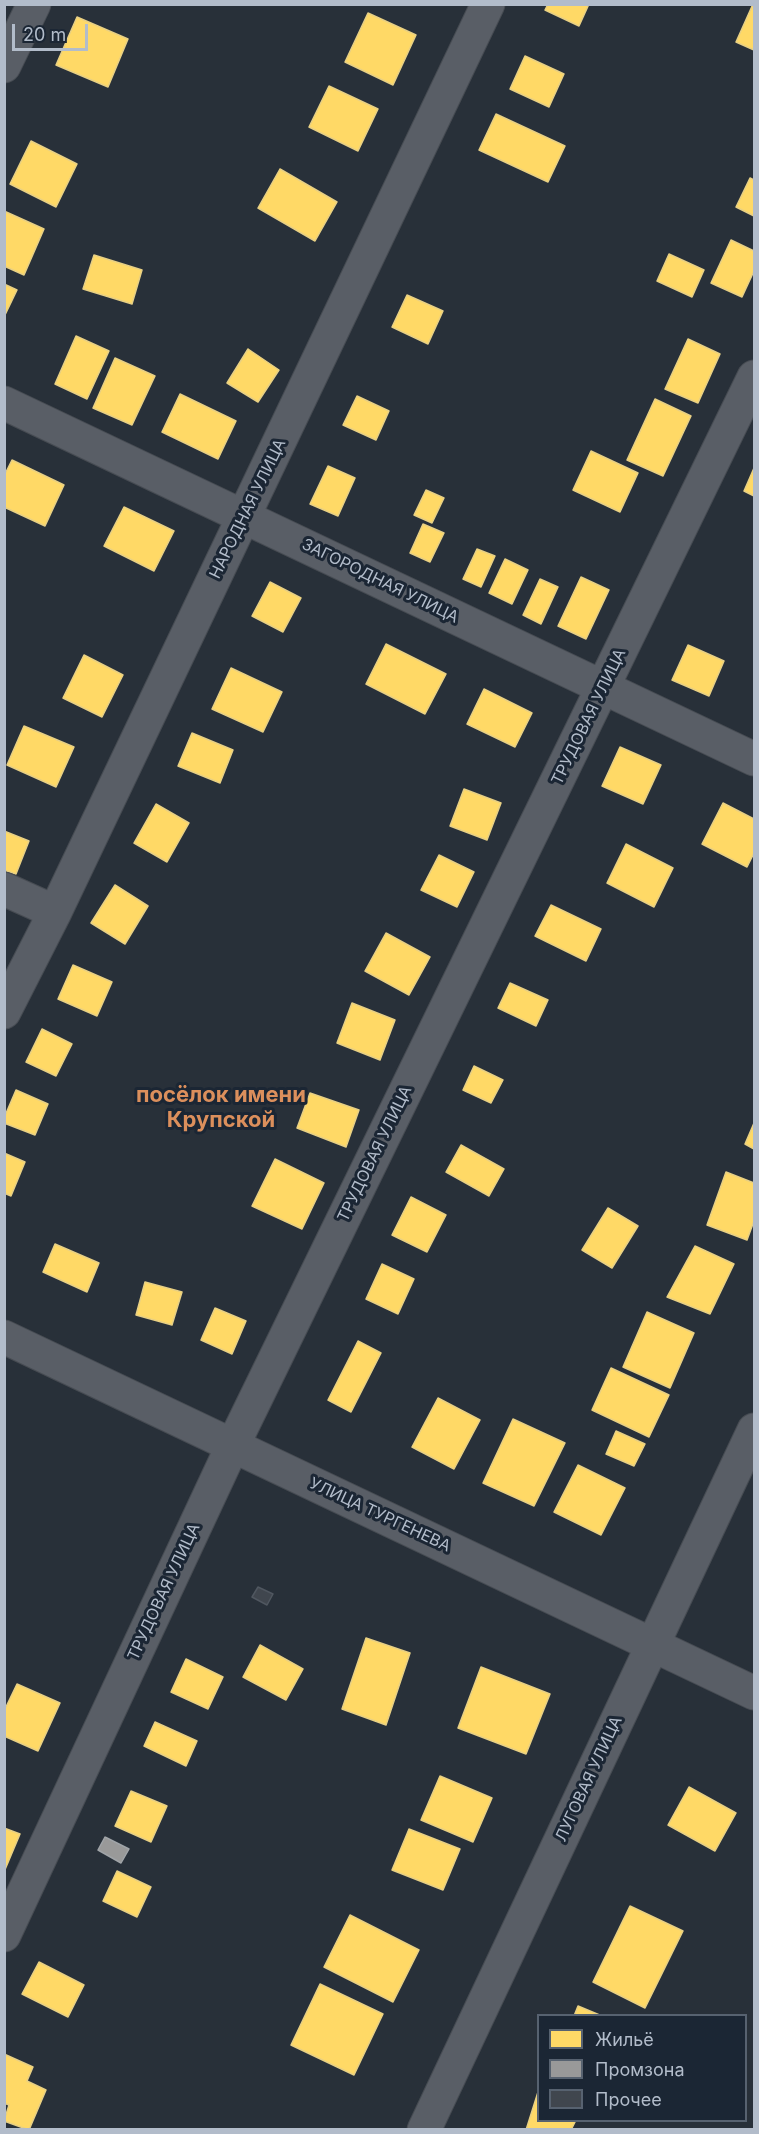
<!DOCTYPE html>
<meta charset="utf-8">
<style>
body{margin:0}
#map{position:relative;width:759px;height:2134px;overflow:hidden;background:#283039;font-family:Inter,sans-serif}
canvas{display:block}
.frame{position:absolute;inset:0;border:6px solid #b2bcca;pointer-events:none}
.legend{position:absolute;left:537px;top:2014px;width:210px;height:108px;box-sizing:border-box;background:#1b2634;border:2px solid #576270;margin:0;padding:8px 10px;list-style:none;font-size:18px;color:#b2bcca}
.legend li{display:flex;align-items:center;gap:12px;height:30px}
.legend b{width:30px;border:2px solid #576270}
.scale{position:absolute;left:12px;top:24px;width:76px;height:27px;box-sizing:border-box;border:3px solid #b2bcca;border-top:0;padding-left:8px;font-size:18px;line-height:21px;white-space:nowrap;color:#b2bcca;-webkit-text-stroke:4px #1b2634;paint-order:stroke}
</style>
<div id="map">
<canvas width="759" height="2134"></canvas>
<div class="frame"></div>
<ul class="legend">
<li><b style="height:16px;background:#ffd966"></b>Жильё</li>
<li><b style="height:16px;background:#999"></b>Промзона</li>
<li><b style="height:16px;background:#40464e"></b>Прочее</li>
</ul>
<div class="scale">20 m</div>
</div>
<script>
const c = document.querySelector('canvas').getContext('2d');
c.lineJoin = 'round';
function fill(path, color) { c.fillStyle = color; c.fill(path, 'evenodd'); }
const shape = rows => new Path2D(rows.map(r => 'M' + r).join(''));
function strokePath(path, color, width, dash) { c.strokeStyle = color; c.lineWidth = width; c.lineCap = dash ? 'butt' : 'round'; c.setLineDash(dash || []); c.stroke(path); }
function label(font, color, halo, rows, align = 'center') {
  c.font = font + ' Inter,sans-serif'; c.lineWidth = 6; c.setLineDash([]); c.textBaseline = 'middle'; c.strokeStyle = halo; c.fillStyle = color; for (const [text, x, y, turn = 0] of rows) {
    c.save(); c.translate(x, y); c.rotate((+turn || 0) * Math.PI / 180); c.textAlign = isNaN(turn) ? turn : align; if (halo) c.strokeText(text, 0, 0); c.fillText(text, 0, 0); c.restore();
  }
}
const homes = shape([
 [548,4,589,4,579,26,545,10,548,4],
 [753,4,754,4,754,50,736,42,753,4],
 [368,13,416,35,393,85,345,62,368,13],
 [77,17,128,39,108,87,56,65,77,17],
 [525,56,564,74,549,107,510,89,525,56],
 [329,86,378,109,358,151,309,127,329,86],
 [496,114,565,146,548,182,479,150,496,114],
 [31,141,77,164,56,207,10,184,31,141],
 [280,169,337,202,315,241,258,208,280,169],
 [750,178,754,180,754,216,736,207,750,178],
 [4,211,44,229,24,275,4,266,4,211],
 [731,240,754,251,754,271,742,297,711,283,731,240],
 [669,254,704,270,692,297,657,281,669,254],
 [94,255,142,270,132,304,83,289,94,255],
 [4,284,17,290,4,317,4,284],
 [407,295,443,311,428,344,392,327,407,295],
 [76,336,109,351,87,399,55,384,76,336],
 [688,339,720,354,698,403,665,389,688,339],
 [248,349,279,370,258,402,227,383,248,349],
 [115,358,155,376,132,425,93,408,115,358],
 [180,394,236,421,218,459,162,432,180,394],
 [357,396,389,411,376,440,343,425,357,396],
 [655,399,691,416,663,476,627,460,655,399],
 [591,451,638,473,620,512,573,490,591,451],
 [12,460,64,485,45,526,4,507,4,476,12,460],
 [328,466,355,478,338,516,310,504,328,466],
 [754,468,754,496,744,491,754,468],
 [426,490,444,498,432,523,414,515,426,490],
 [124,507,174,531,154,571,104,546,124,507],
 [423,524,444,533,430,562,410,553,423,524],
 [477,549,495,556,481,587,463,579,477,549],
 [505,559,528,570,512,604,489,593,505,559],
 [581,577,609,590,586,639,558,626,581,577],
 [540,579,558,587,541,624,523,615,540,579],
 [270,582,301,598,283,632,252,616,270,582],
 [386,644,446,674,425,714,366,684,386,644],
 [688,645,724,661,709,696,672,680,688,645],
 [84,655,123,675,102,717,63,698,84,655],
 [231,668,282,692,263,732,212,709,231,668],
 [484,689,532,713,515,747,467,724,484,689],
 [24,726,74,747,56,787,7,765,24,726],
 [192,733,233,750,220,783,178,766,192,733],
 [620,747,661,765,643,804,602,786,620,747],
 [464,789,501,803,487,840,450,826,464,789],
 [723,803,754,819,754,853,747,867,702,844,723,803],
 [156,804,189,823,167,862,134,843,156,804],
 [4,831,29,841,16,874,4,870,4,831],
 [626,844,673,868,654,907,607,883,626,844],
 [439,855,474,872,457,907,421,890,439,855],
 [115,885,148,906,125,944,91,923,115,885],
 [551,905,601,929,586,961,535,936,551,905],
 [386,933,430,957,409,995,365,971,386,933],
 [73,965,112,982,97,1016,58,999,73,965],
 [510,983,548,1000,536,1026,498,1008,510,983],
 [352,1003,395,1020,380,1060,337,1043,352,1003],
 [42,1029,72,1044,56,1076,26,1062,42,1029],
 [474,1066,503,1080,491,1103,463,1090,474,1066],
 [16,1090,48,1104,35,1135,4,1123,4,1118,16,1090],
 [310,1093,359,1110,346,1147,297,1128,310,1093],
 [754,1123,754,1149,745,1144,754,1123],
 [461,1145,504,1169,489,1196,446,1172,461,1145],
 [4,1153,25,1162,11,1196,4,1193,4,1153],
 [275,1159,324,1183,302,1229,252,1206,275,1159],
 [726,1172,754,1183,754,1221,747,1240,707,1225,726,1172],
 [411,1197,446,1215,427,1252,392,1235,411,1197],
 [608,1208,638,1226,612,1268,582,1250,608,1208],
 [55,1244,99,1263,87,1292,43,1272,55,1244],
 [695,1246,734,1264,710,1314,667,1297,695,1246],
 [382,1264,414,1279,398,1314,366,1299,382,1264],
 [145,1282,182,1292,172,1325,136,1315,145,1282],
 [215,1308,246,1321,232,1354,201,1340,215,1308],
 [647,1312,694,1333,670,1388,623,1367,647,1312],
 [358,1341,381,1353,351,1412,328,1400,358,1341],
 [611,1368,669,1395,649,1437,592,1410,611,1368],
 [438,1398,480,1420,454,1469,412,1447,438,1398],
 [513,1419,565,1443,534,1506,483,1483,513,1419],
 [616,1431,645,1444,634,1466,606,1454,616,1431],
 [578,1465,625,1488,601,1535,554,1512,578,1465],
 [366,1638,410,1653,386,1725,342,1709,366,1638],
 [260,1645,303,1669,286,1700,243,1677,260,1645],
 [186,1659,223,1677,208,1709,171,1692,186,1659],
 [481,1667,550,1694,526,1754,458,1728,481,1667],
 [17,1684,60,1703,38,1751,4,1736,4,1711,17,1684],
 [155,1722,197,1741,186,1766,144,1746,155,1722],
 [440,1776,492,1798,473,1842,421,1820,440,1776],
 [689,1787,736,1813,715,1851,668,1825,689,1787],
 [131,1791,167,1806,151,1842,115,1826,131,1791],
 [4,1828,20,1834,4,1872,4,1828],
 [409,1829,460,1849,443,1890,392,1870,409,1829],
 [117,1871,151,1887,137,1917,103,1901,117,1871],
 [630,1906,683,1931,645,2008,593,1982,630,1906],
 [350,1915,419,1950,393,2002,324,1967,350,1915],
 [39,1962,84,1985,68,2017,22,1994,39,1962],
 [320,1984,383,2014,354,2075,291,2045,320,1984],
 [578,2006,602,2016,574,2016,578,2006],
 [4,2054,33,2067,27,2081,46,2090,29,2130,4,2121,9,2105,4,2103,4,2054],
 [538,2092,538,2120,576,2120,571,2130,526,2130,538,2092]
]);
fill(homes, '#ffd966');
strokePath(homes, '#e8d084', 1.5);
const industry = shape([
 [105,1837,129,1849,121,1863,98,1850,105,1837]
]);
fill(industry, '#999');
strokePath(industry, '#a0a4a8', 1.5);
const building = shape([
 [258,1587,273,1594,267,1605,252,1597,258,1587]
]);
fill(building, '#40464e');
strokePath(building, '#505760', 1.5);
const minor = shape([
 [4,66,34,4],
 [4,403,754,759],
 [4,889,55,912],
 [4,1012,55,912,488,4],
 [4,1337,754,1693],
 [4,1935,233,1445,754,377],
 [424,2130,754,1430]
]);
strokePath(minor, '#474c53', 35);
strokePath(minor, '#595e66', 33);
label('16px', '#b2bcca', '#1b2634', [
 ["НАРОДНАЯ УЛИЦА",248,509,-64],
 ["ЗАГОРОДНАЯ УЛИЦА",380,581,26],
 ["ТРУДОВАЯ УЛИЦА",589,717,-64],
 ["ТРУДОВАЯ УЛИЦА",375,1154,-64],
 ["УЛИЦА ТУРГЕНЕВА",380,1515,25],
 ["ТРУДОВАЯ УЛИЦА",164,1592,-65],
 ["ЛУГОВАЯ УЛИЦА",589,1779,-65]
]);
label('bold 22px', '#db8f5c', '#1b2634', [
 ["посёлок имени",221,1095],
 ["Крупской",221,1120]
]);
</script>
